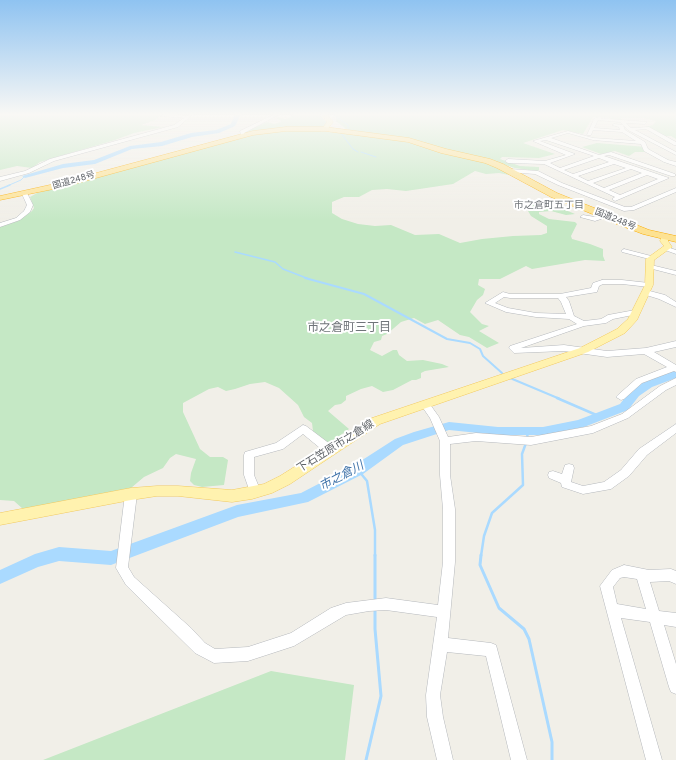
<!DOCTYPE html>
<meta charset="utf-8">
<style>
body{margin:0}
canvas{display:block;background:#f1efe8}
</style>
<canvas width="676" height="760"></canvas>
<script>
const c = document.querySelector('canvas').getContext('2d');
c.lineJoin = 'round';
function fill(path, color) { c.fillStyle = color; c.fill(path, 'evenodd'); }
const shape = rows => new Path2D(rows.map(r => 'M' + r).join(''));
function strokePath(path, color, width, dash) { c.strokeStyle = color; c.lineWidth = width; c.lineCap = dash ? 'butt' : 'round'; c.setLineDash(dash || []); c.stroke(path); }
function label(font, color, halo, rows, align = 'center') {
  c.font = font + ' Overpass,"Noto Sans JP",sans-serif'; c.lineWidth = 4; c.setLineDash([]); c.textBaseline = 'middle'; c.strokeStyle = halo; c.fillStyle = color; for (const [text, x, y, turn = 0] of rows) {
    c.save(); c.translate(x, y); c.rotate((+turn || 0) * Math.PI / 180); c.textAlign = isNaN(turn) ? turn : align; if (halo) c.strokeText(text, 0, 0); c.fillText(text, 0, 0); c.restore();
  }
}
fill(shape([
 [0,114,163,114,155,120,141,125,163,127,134,133,115,140,40,162,32,168,17,166,0,170],
 [295,114,319,114,327,123,324,127,318,128,244,133,267,122,274,124,281,122,280,120,275,118,277,117,286,119],
 [336,114,676,114,676,139,671,136,665,136,646,127,653,125,656,121,643,118,621,118,623,121,611,120,610,118,593,117,583,134,563,130,523,143,555,154,539,158,502,157,500,159,520,166,539,167,539,170,537,171,515,168,485,159,346,129,336,121],
 [310,130,404,140,484,162,511,173,509,175,499,173,486,174,475,171,453,184,406,191,387,189,372,190,359,197,344,197,332,202,332,213,342,219,358,224,375,226,391,225,415,235,439,234,460,243,482,239,513,236,541,235,547,233,547,226,531,216,528,211,532,201,565,201,571,203,538,203,535,206,563,209,575,214,566,215,551,211,539,212,539,214,549,219,575,222,577,224,571,236,572,239,590,244,603,249,603,256,605,261,585,260,532,269,526,266,500,279,479,279,478,285,485,289,483,295,477,300,470,312,482,324,489,326,479,331,499,343,487,348,469,337,460,335,438,320,425,324,414,318,401,322,387,334,382,336,381,340,374,342,370,350,382,356,393,350,397,350,399,355,407,361,423,360,442,364,449,367,425,371,421,373,421,378,416,380,412,380,393,390,383,392,372,386,361,389,346,396,346,400,341,404,335,405,328,411,349,429,327,445,313,431,312,423,304,417,298,405,279,388,265,382,250,384,235,389,226,391,218,387,209,389,183,403,183,412,200,449,210,457,223,457,228,460,224,485,202,487,194,485,190,481,191,473,196,459,176,454,170,458,163,468,144,477,131,488,23,509,14,501,0,500,0,227,18,221,32,211,34,208,30,197,37,193,244,136,269,132],
 [597,143,646,147,650,152,635,152,629,156,615,151,601,154,582,147],
 [271,671,354,685,345,760,43,760]
]), '#c5e8c5');
strokePath(shape([
 [335,114,335,116,348,125,348,128],
 [340,132,353,149,358,152],
 [361,152,376,157],
 [7,186,21,180,25,176]
]), '#aadaff', 1);
strokePath(shape([
 [0,189,10,185],
 [235,252,275,262,283,269,309,279]
]), '#aadaff', 1.5);
strokePath(shape([
 [305,278,364,294,447,339,470,343,480,349,483,356,502,373],
 [510,378,560,399]
]), '#aadaff', 2);
strokePath(shape([
 [557,398,601,417],
 [527,438,528,431],
 [358,470,367,481,375,530,375,556],
 [481,556,484,536,492,513,523,485,522,454,526,443]
]), '#aadaff', 2.5);
strokePath(shape([
 [375,555,375,601],
 [481,555,480,565,499,608,524,629,529,639,552,742,552,760],
 [366,760,381,696,375,629,375,609]
]), '#aadaff', 3);
fill(shape([
 [235,114,241,114,235,126,219,133,192,137,162,146,132,149,95,164,63,168,25,178,22,176,63,164,94,160,130,146,161,142,191,133,216,130,231,124,235,114],
 [676,370,676,378,652,387,639,396,628,410,584,427,543,435,498,435,449,430,403,445,363,474,308,502,238,517,111,565,59,561,38,567,0,584,0,570,35,554,59,547,111,551,237,505,301,493,353,466,395,439,414,432,449,422,498,427,543,427,578,420,620,404,631,390,644,381,676,370]
]), '#aadaff');
const minor = shape([
 [169,114,186,116,193,114,178,127,54,161,29,173,0,181,0,177,25,171,50,159,174,125,184,118,160,116,169,114],
 [275,114,280,114,244,133,245,136,241,135,240,131,275,114],
 [596,118,647,122,645,124,626,123,631,128,649,127,676,142,676,145,674,145,646,129,635,130,676,152,676,155,628,130,620,122,598,120,594,128,620,130,619,127,612,125,614,124,623,125,625,130,645,142,648,149,668,160,676,162,676,166,664,162,644,151,641,144,593,140,568,133,551,138,599,155,611,152,675,174,675,176,671,176,609,155,604,156,669,178,615,201,612,199,615,197,544,164,508,163,505,161,508,159,545,161,566,155,533,141,568,131,593,138,636,141,622,132,593,130,591,135,587,135,594,119,596,118],
 [546,140,594,156,560,168,550,163,575,154,540,141,546,140],
 [599,158,609,162,573,174,564,170,599,158],
 [614,164,626,168,588,181,578,176,614,164],
 [631,169,642,173,604,188,593,183,631,169],
 [647,175,658,179,620,195,609,190,647,175],
 [510,169,538,171,562,183,625,207,631,207,676,188,676,192,634,210,624,211,558,185,535,174,508,172,507,171,510,169],
 [23,193,27,193,33,205,30,212,20,220,0,227,0,223,16,218,24,211,27,205,22,194,23,193],
 [605,214,608,216,607,217,595,221,580,217,583,215,595,217,605,214],
 [667,247,676,250,676,254,665,250,664,249,667,247],
 [624,249,655,257,656,258,653,260,622,252,621,251,624,249],
 [651,265,676,271,676,275,649,268,648,267,651,265],
 [602,280,622,280,649,283,653,285,649,287,622,284,603,284,599,286,597,292,566,297,569,301,574,316,584,321,601,319,608,315,635,310,639,312,638,314,613,319,606,323,584,326,521,348,564,345,607,351,646,348,676,341,676,347,654,352,676,365,676,372,674,371,642,383,624,399,621,400,616,397,618,395,636,379,667,367,644,354,607,357,564,351,514,353,509,348,510,346,577,324,569,319,536,317,506,312,485,303,503,292,510,294,560,294,591,288,593,283,602,280],
 [504,297,510,298,558,298,561,302,566,314,536,313,508,308,495,303,504,297],
 [643,290,646,290,665,295,676,302,676,307,659,299,643,294,643,290],
 [676,378,676,385,666,390,628,418,593,433,531,445,476,441,450,444,450,475,455,509,455,562,448,638,491,643,496,645,527,760,511,760,486,656,447,652,440,695,443,717,453,760,437,760,427,717,426,695,437,617,386,610,369,611,346,615,294,646,248,661,214,663,195,653,126,585,116,568,125,494,127,491,131,489,135,491,137,494,128,567,134,577,191,628,205,643,215,649,248,647,291,633,331,608,346,603,386,598,438,605,443,562,443,509,440,475,440,441,430,418,421,405,423,403,429,403,439,417,448,437,476,433,531,437,591,426,622,414,660,386,676,378],
 [676,424,676,433,647,455,629,476,611,489,583,494,562,487,561,483,549,478,548,475,549,472,553,471,562,474,565,465,569,464,573,465,574,468,571,482,583,486,604,482,621,470,639,449,676,424],
 [303,425,306,426,334,447,335,450,334,453,330,454,326,453,303,434,283,449,254,457,254,475,261,492,259,495,255,497,251,495,244,475,244,455,245,452,276,443,303,425],
 [624,565,649,570,671,569,676,571,676,584,669,581,650,582,659,611,676,613,676,627,664,625,676,664,676,694,671,692,669,687,650,622,621,618,662,760,646,760,600,586,612,570,624,565],
 [624,577,637,579,646,609,617,604,613,587,620,578,624,577]
]);
const major = shape([
 [321,114,327,114,333,122,327,130,322,129,327,122,321,114],
 [662,235,668,235,668,241,672,247,654,260,653,285,637,320,625,333,588,352,380,424,290,484,272,493,252,499,232,502,178,496,157,496,131,500,0,525,0,513,131,488,157,486,178,486,232,490,264,484,280,476,372,418,580,348,617,329,628,319,645,285,646,259,664,246,660,241,662,235]
]);
const highway = shape([
 [286,127,325,127,409,138,446,149,490,159,503,164,557,193,649,230,676,236,676,242,643,234,614,223,551,197,497,168,485,163,441,153,408,142,325,131,286,131,253,135,63,187,0,200,0,196,59,183,253,131,286,127]
]);
strokePath(minor, '#b5b8bc', 1);
strokePath(major, '#f2c960', 1);
strokePath(highway, '#f9ab00', 1);
fill(minor, '#fff');
fill(major, '#fff2af');
fill(highway, '#fde293');
const sky = c.createLinearGradient(0, 0, 0, 220);
sky.addColorStop(0, '#8fc3f1');
sky.addColorStop(0.52, '#f9f8f5');
sky.addColorStop(1, '#f9f8f500');
c.fillStyle = sky;
c.fillRect(0, 0, 676, 220);
label('9px', '#5f6368', '#fff', [
 ["国道248号",74,181,-16],
 ["国道248号",615,220,22]
]);
label('10px', '#70757a', '#fff', [
 ["市之倉町五丁目",549,206]
]);
label('11px', '#5f6368', '#fff', [
 ["下石笠原市之倉線",336,447,-32]
]);
label('12px', '#70757a', '#fff', [
 ["市之倉町三丁目",349,329]
]);
label('italic 12px', '#4174aa', '#fff', [
 ["市之倉川",342,477,-28]
]);
</script>
